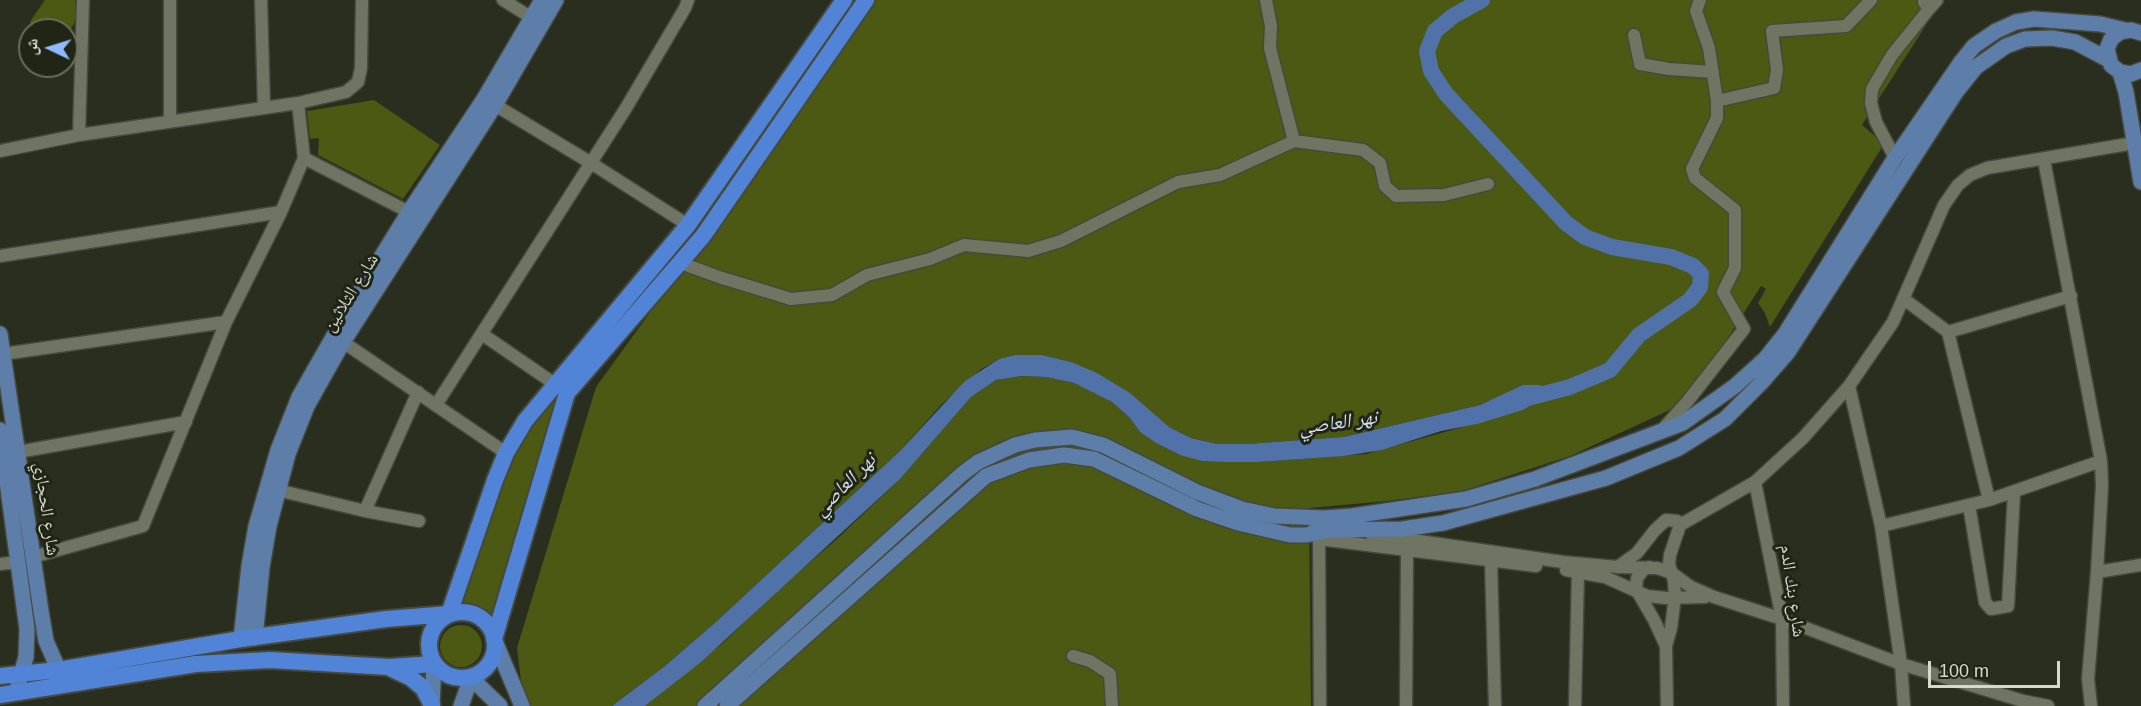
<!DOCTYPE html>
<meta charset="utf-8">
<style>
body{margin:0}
#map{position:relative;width:2141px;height:706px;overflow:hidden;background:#2a2e1f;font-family:Helvetica,"Noto Naskh Arabic",sans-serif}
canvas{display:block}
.north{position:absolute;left:18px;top:18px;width:60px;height:60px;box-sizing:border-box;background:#202515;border:2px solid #696d5f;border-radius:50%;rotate:274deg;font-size:16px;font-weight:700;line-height:24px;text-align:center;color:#d6d9cf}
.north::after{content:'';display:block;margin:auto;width:21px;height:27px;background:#8eb9fd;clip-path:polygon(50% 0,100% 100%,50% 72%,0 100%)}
.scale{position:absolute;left:1928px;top:661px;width:132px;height:27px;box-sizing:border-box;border:3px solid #d6d9cf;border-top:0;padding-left:8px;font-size:18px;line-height:21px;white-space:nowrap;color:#d6d9cf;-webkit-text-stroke:4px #202515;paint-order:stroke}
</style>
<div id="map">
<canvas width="2141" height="706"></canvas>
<div class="north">ش</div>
<div class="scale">100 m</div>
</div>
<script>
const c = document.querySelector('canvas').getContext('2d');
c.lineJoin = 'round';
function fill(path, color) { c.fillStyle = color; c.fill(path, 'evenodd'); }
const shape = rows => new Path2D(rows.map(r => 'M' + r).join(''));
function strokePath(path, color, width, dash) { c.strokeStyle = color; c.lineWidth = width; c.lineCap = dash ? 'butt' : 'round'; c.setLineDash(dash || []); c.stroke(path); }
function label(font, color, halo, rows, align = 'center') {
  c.font = font + ' Helvetica,"Noto Naskh Arabic",sans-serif'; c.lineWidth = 6; c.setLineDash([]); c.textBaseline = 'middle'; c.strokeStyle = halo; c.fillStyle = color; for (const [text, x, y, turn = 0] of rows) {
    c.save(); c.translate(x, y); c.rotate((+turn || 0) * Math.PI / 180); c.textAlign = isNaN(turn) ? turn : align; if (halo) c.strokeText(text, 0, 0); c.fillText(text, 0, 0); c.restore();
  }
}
fill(shape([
 [45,0,75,0,77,10,74,24,66,35,66,30,29,30,31,20],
 [876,0,1942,0,1862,125,1884,144,1770,327,1765,313,1758,303,1766,289,1761,286,1687,402,1570,456,1462,491,1387,501,1309,508,1311,706,645,706,725,641,777,591,838,538,900,479,971,397,996,380,1022,376,1046,377,1074,383,1112,402,1130,418,1140,432,1156,443,1180,455,1225,462,1258,462,1366,454,1523,410,1542,399,1514,389,1505,395,1480,405,1344,437,1247,444,1217,444,1191,438,1169,427,1151,413,1071,362,1042,355,1015,355,999,359,980,370,941,405,901,450,717,621,665,666,612,706,524,706,517,648,596,387],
 [374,100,440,145,403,199,318,155,319,138,310,139,307,111],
 [557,394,560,395,492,626,482,616,470,609,460,608,499,491,521,443],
 '440 646a21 21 0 1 1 42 0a21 21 0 1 1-42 0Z'
]), '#4b5912');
fill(shape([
 [1015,355,1042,355,1071,362,1097,373,1130,393,1169,427,1191,438,1217,444,1247,444,1344,437,1480,405,1523,385,1540,385,1547,391,1542,399,1523,410,1477,424,1441,431,1382,450,1344,456,1258,462,1225,462,1202,461,1180,455,1156,443,1140,432,1130,418,1112,402,1074,383,1046,377,1022,376,996,380,971,397,900,479,701,662,645,706,612,706,665,666,717,621,901,450,965,381,999,359]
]), '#5072a9');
strokePath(shape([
 [1482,0,1453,16,1435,31,1427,51,1431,71,1446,94,1566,223,1585,237,1612,247,1671,257,1693,266,1701,274,1700,287,1690,300,1639,335,1610,370,1570,387,1528,398]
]), '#5072a9', 16);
const minor = shape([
 [261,0,264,107],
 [503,0,532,18],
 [1266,0,1271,26,1270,48,1294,141,1363,150,1380,163,1385,186,1396,196,1444,195,1488,184],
 [1700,0,1696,11,1709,48,1717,101],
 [1929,9,1937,0],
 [1634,35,1640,64,1669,69,1713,72],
 [495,105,591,163,688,225],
 [170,121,170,0],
 [79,135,83,0],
 [0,151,79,135,298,103,346,92,358,82,361,68,362,0],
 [304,158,409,212],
 [1895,158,1876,122,1871,103,1872,89,1892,55,1929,9,1924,2],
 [2044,160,2101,461,2102,486,2097,572,2088,679,2091,706],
 [0,256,281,212],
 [681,263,719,277,791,299,832,295,867,275,930,259,964,245,1028,251,1061,241,1178,182,1220,175,1294,141],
 [1904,299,1948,332,1989,500],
 [1948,332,2071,296],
 [482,334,562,389],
 [343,342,506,453],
 [3,354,226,322],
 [1849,386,1881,526,1901,664,1904,706],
 [436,405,626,108,685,8,688,0],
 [1662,430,1687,402,1744,329,1723,292,1735,268,1735,210,1695,178,1692,169,1717,118,1717,101,1774,88,1777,70,1772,31,1846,26,1871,0],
 [18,452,186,422],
 [1755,482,1782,619,1783,706],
 [277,490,365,511,419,521],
 [1969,505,1985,602,1991,609,2008,606,2014,492],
 [365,511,418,392],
 [1881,526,1989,500,2101,461],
 [1314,528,1314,533,1319,539,1536,566],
 [1371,534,1563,562,1618,567,1657,568,1672,573,1691,587,1714,597,1782,619,1901,664,2023,701,2048,706],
 [1319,539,1320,706],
 [33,557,143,526,226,322,281,212,304,158,298,103],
 [1491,561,1495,706],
 [0,564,18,562],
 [1619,566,1637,553,1655,530,1666,520,1677,521,1680,525],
 [1649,567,1644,569,1637,578,1636,589,1654,620,1666,646,1667,706],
 [1566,570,1605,577,1647,596,1666,598,1705,597],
 [2097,572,2141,565],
 [1666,646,1671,628,1675,597,1674,581,1669,564,1670,555,1680,525,1755,482,1803,438,1849,386,1893,322,1944,205,1958,185,1970,175,1987,168,2134,143],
 [1073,656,1090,661,1110,674,1112,706],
 [1406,706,1407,551],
 [1575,706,1578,571]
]);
const major = shape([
 [2141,33,2131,30,2120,32,2111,39,2107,49,2111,65,2120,72,2131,74,2141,70],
 [2120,72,2126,92,2141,182],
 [0,334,41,611,46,641,60,673,61,680],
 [0,430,27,629,26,657,18,685],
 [255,638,262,567,269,526,288,454,307,406,343,342,495,105,556,0],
 [241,639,249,566,256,526,278,450,299,397,348,311,409,212,484,99,542,0],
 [494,639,522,706],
 [432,706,434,664],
 [461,706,471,678,500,706],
 [705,706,962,474,978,462,1015,445,1035,440,1072,437,1103,445,1197,492,1242,509,1275,516,1324,518,1352,516,1466,499,1535,479,1683,423,1735,386,1765,359,1785,334,1895,158,1961,62,1974,46,1996,31,2016,22,2034,19,2100,24,2125,30],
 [727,706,986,476,1029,460,1064,455,1094,459,1197,509,1238,523,1290,535,1306,535,1329,530,1402,529,1443,523,1606,478,1679,448,1725,419,1761,383,1788,352,1956,92,1976,67,2006,46,2025,39,2052,38,2075,42,2109,60]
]);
const highway = shape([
 '429 645a33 33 0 1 1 66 0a33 33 0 1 1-66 0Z',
 [494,639,567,393,703,236,866,0],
 [390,668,411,678,423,688,432,705],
 [0,676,58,670,241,639,386,619,449,614,495,480,506,453,525,421,688,225,844,0],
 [0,695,196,664,270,660,389,667,434,664]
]);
strokePath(minor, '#46493c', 15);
strokePath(major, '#46493c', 18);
strokePath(highway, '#46493c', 20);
strokePath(minor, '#707563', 12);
strokePath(major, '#5d7ea9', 15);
strokePath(highway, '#5184d7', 16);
label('18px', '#d6d9cf', '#202515', [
 ["شارع الثلاثين",351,293,-58],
 ["شارع الحجازي",46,509,82],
 ["شارع بنك الدم",1792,591,82]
]);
label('italic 20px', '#d4deee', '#202515', [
 ["نهر العاصي",1338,423,-8],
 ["نهر العاصي",845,485,-45]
]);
</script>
